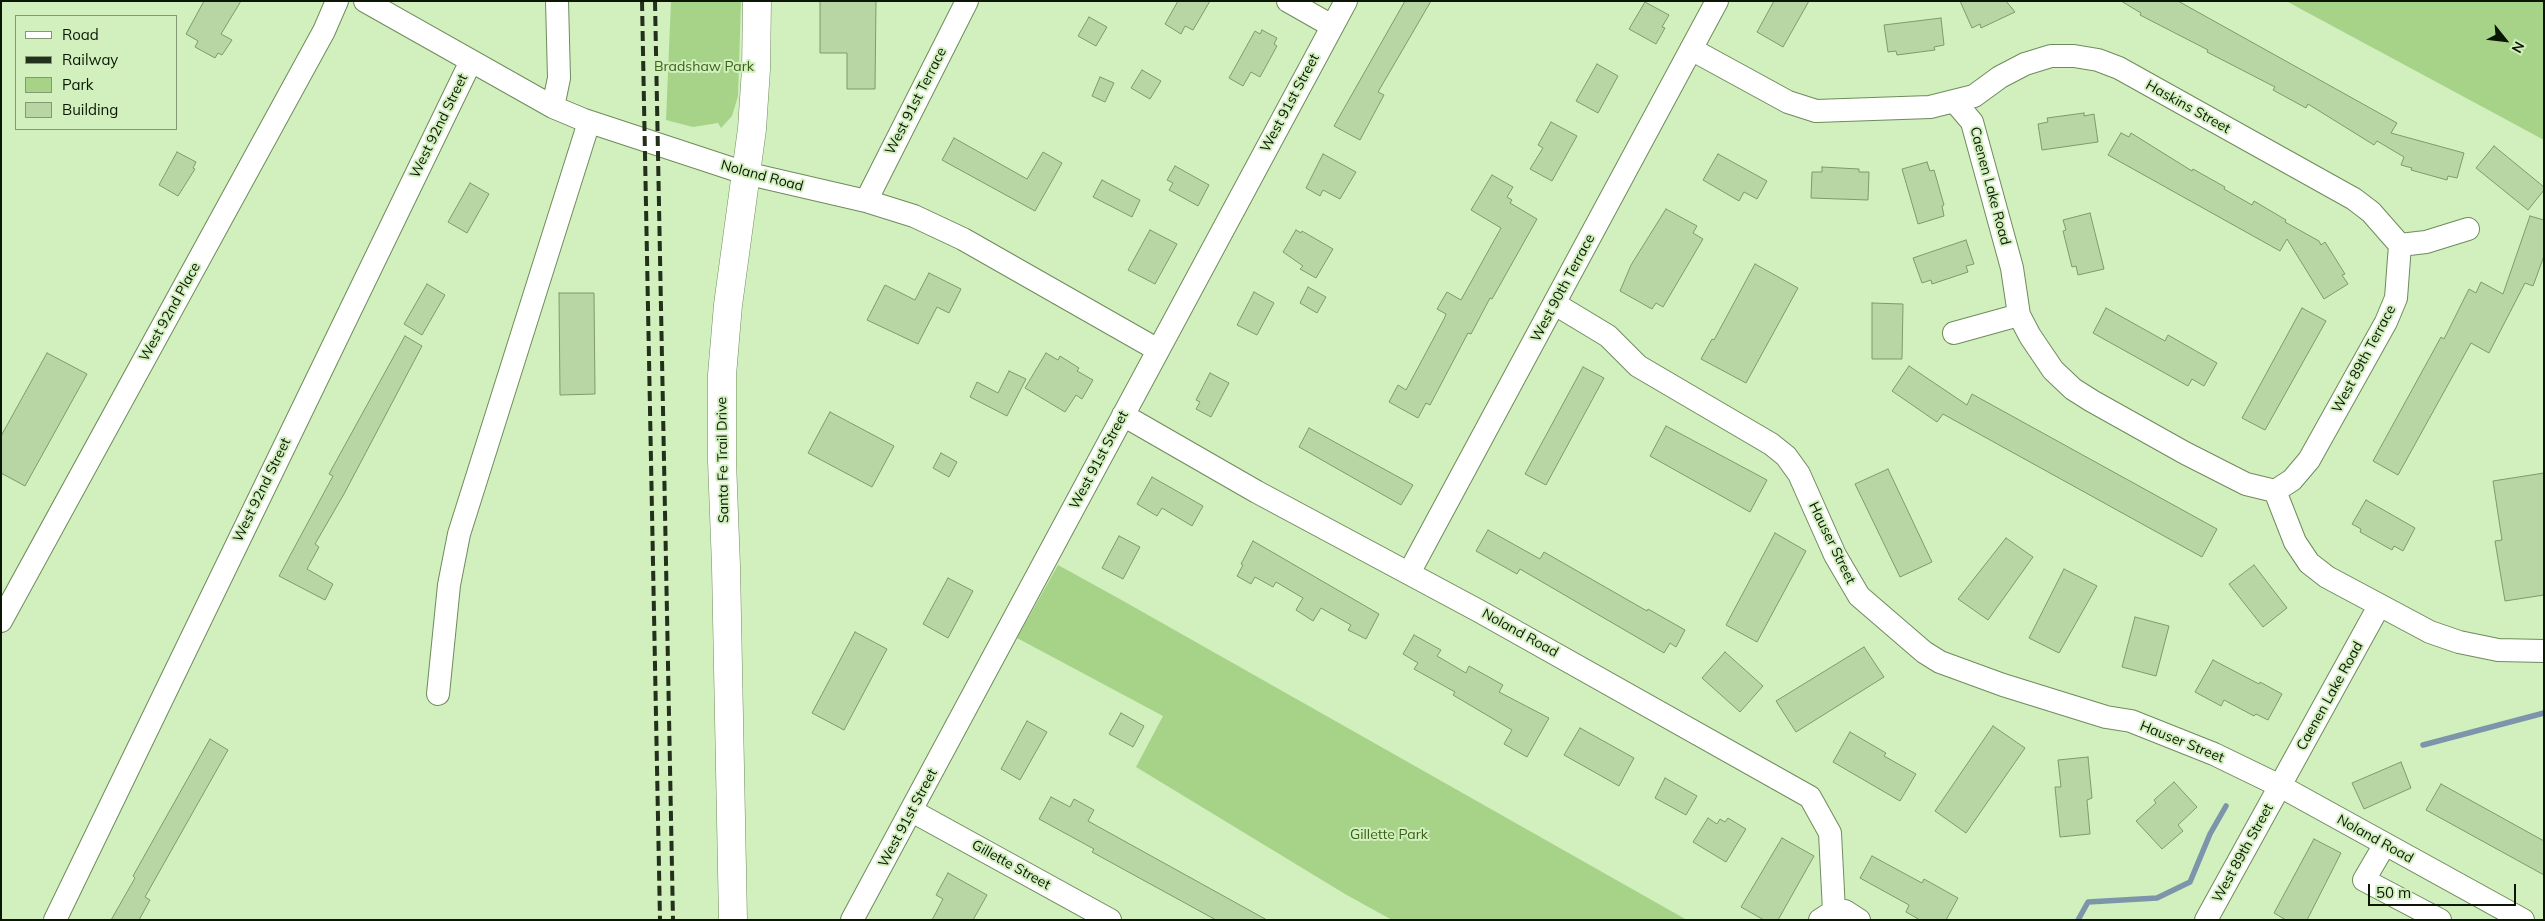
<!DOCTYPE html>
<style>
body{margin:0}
#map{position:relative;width:2545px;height:921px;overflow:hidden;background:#d1f0bd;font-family:Mulish,sans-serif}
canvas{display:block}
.frame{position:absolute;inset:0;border:2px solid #0c1605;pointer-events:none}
.legend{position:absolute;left:15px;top:15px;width:162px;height:115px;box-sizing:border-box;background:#d1f0bd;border:1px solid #829973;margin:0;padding:6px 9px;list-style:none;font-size:15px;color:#0c1605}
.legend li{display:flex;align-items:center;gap:10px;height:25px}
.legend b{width:25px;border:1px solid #829973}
.north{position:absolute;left:2480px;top:15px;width:50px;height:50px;-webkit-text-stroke:4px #d1f0bd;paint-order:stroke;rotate:119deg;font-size:14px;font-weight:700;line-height:20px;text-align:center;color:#0c1605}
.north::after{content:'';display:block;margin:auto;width:18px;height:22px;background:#0c1605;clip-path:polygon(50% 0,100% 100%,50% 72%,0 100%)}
.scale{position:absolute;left:2368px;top:884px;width:148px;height:22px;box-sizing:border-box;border:2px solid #0c1605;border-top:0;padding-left:6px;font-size:15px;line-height:18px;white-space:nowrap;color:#0c1605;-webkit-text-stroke:4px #d1f0bd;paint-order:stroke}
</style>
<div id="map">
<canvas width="2545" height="921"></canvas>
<div class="frame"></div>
<ul class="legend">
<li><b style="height:6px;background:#fff"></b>Road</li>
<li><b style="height:6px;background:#23301b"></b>Railway</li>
<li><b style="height:14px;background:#a7d388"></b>Park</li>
<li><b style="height:14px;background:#b7d6a3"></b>Building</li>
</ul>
<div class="north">N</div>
<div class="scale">50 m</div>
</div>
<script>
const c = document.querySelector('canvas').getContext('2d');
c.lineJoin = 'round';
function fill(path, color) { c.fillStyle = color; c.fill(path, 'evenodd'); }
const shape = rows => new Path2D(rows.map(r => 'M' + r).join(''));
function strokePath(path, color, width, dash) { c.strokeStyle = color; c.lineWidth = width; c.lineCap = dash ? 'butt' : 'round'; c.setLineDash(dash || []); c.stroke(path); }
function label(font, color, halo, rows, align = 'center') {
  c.font = font + ' Mulish,sans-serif'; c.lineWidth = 4; c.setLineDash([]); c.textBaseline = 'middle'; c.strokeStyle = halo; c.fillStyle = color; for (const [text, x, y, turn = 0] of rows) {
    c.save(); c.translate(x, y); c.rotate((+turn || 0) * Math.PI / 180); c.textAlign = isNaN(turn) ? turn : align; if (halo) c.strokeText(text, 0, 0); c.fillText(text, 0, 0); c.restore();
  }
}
fill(shape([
 [671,1,741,1,738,96,732,116,721,128,718,123,693,127,666,120],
 [2286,1,2544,1,2544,140],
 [1058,565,1118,598,1687,920,1392,920,1345,894,1136,767,1163,716,1017,638]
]), '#a7d388');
strokePath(shape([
 [2423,745,2544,713],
 [2078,920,2088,902,2157,898,2190,882,2210,834,2226,806]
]), '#7d95aa', 5.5);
const building = shape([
 [204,1,241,1,221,34,232,40,222,55,218,53,215,58,195,47,198,41,186,34,204,1],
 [820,1,876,1,875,89,847,89,847,53,820,53,820,1],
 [1178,1,1210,1,1193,30,1185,26,1181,34,1165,24,1178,1],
 [1405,1,1431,1,1378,92,1384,95,1360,140,1334,126,1405,1],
 [1774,1,1809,1,1783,47,1757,32,1774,1],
 [1960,1,2006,1,2015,12,1981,28,1980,24,1972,28,1960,1],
 [2121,1,2178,1,2397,123,2391,133,2464,153,2457,178,2448,176,2447,180,2411,170,2412,168,2401,165,2404,157,2377,141,2374,145,2308,104,2306,108,2273,90,2275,87,2207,52,2208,50,2140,15,2141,13,2121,1],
 [1645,2,1669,15,1662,27,1665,28,1656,44,1629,29,1645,2],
 [1089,17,1107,27,1096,46,1078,36,1089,17],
 [1941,18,1944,45,1934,47,1935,50,1897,55,1896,51,1888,52,1884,25,1941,18],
 [1262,30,1277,38,1274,44,1277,46,1260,77,1251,72,1243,86,1229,78,1255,31,1260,34,1262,30],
 [1597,64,1618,76,1598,113,1576,101,1597,64],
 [1142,70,1161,81,1150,99,1131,88,1142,70],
 [1100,77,1114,83,1105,102,1092,96,1100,77],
 [2084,113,2084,116,2094,114,2098,142,2042,150,2038,124,2048,122,2047,118,2084,113],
 [1551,122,1577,136,1552,181,1530,169,1543,148,1538,145,1551,122],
 [2121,133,2129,137,2131,133,2192,171,2193,169,2225,187,2224,189,2252,205,2254,201,2286,220,2285,222,2319,241,2321,245,2325,242,2345,274,2342,275,2348,284,2324,299,2287,239,2280,251,2108,155,2121,133],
 [954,138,1027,179,1043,152,1062,163,1035,211,942,160,954,138],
 [2494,146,2544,187,2544,190,2528,210,2476,168,2494,146],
 [177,152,196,162,193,168,195,169,178,196,159,185,177,152],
 [1323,154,1356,172,1340,199,1323,190,1320,196,1306,188,1323,154],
 [1718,154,1767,181,1757,199,1744,192,1739,201,1703,180,1718,154],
 [1927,162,1930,171,1934,170,1944,205,1942,206,1944,216,1918,224,1902,169,1927,162],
 [1175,166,1209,185,1198,206,1169,190,1173,183,1167,180,1175,166],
 [1822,167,1859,169,1859,172,1869,172,1868,200,1811,198,1812,172,1822,172,1822,167],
 [1492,175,1513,187,1507,197,1512,200,1510,203,1537,219,1492,299,1490,298,1471,334,1468,333,1430,405,1426,403,1418,418,1389,402,1398,385,1406,390,1444,319,1446,314,1437,309,1447,292,1461,300,1501,228,1471,210,1492,175],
 [1102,180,1140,200,1132,217,1093,197,1102,180],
 [470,183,489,194,467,233,448,222,470,183],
 [1666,209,1697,226,1693,233,1703,239,1663,307,1656,303,1652,309,1620,291,1631,265,1666,209],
 [2090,213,2104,269,2078,275,2076,266,2072,267,2063,231,2066,230,2063,220,2090,213],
 [2530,216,2544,220,2544,256,2533,286,2525,283,2489,353,2471,343,2398,475,2373,461,2441,337,2444,339,2469,289,2476,293,2481,282,2503,294,2530,216],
 [1150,230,1177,244,1155,284,1128,270,1150,230],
 [1296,230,1301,233,1302,231,1333,249,1316,278,1300,269,1303,266,1283,252,1296,230],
 [1966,240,1974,264,1966,266,1968,272,1932,284,1931,280,1922,283,1913,258,1966,240],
 [1755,264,1798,288,1746,383,1701,359,1712,339,1714,340,1755,264],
 [929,273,961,289,949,313,937,307,918,344,867,320,885,285,915,300,929,273],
 [427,284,445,295,422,335,404,324,427,284],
 [1308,287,1326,297,1317,313,1300,303,1308,287],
 [1254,292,1274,303,1257,335,1237,325,1254,292],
 [559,293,594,293,595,394,560,395,559,293],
 [1872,303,1903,304,1902,359,1872,359,1872,303],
 [2106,308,2165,341,2168,335,2217,363,2204,386,2192,379,2188,386,2093,333,2106,308],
 [2302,308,2326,321,2265,430,2242,418,2302,308],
 [405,336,422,346,344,494,315,544,319,547,307,569,333,584,325,600,279,576,333,476,329,474,405,336],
 [47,353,87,374,25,486,1,473,1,436,47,353],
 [1046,353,1058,360,1060,356,1079,368,1077,371,1093,380,1082,399,1076,395,1065,412,1025,388,1046,353],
 [1909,366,1967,405,1972,394,2217,529,2202,557,1943,414,1937,422,1892,391,1909,366],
 [1583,367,1604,378,1546,485,1525,474,1583,367],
 [1009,371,1026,379,1007,416,970,397,977,382,998,393,1009,371],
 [1210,373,1229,383,1211,417,1196,409,1200,402,1196,400,1210,373],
 [830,412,894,446,872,487,808,453,830,412],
 [1666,426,1767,480,1750,512,1650,456,1666,426],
 [1309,428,1413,485,1401,505,1299,447,1309,428],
 [941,453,957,462,949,477,933,468,941,453],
 [1888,469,1932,562,1900,577,1855,484,1888,469],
 [2544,473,2544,595,2505,601,2495,541,2502,540,2493,481,2544,473],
 [1152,477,1203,506,1192,526,1162,508,1157,516,1137,504,1152,477],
 [2366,500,2415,528,2403,551,2394,546,2392,550,2360,532,2361,529,2352,524,2366,500],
 [1488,530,1540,559,1544,552,1647,611,1648,609,1685,630,1676,647,1670,643,1664,653,1520,569,1517,574,1476,551,1488,530],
 [1775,533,1806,551,1757,642,1726,625,1775,533],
 [1119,536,1140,547,1123,579,1102,568,1119,536],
 [2006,538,2033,557,1988,620,1958,599,2006,538],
 [1253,541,1379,614,1366,639,1348,630,1351,625,1321,608,1313,621,1296,610,1303,598,1276,582,1273,587,1255,577,1251,584,1237,576,1243,565,1241,564,1253,541],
 [2254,565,2287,608,2263,627,2229,584,2254,565],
 [2064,569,2097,586,2059,653,2029,638,2064,569],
 [948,578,973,591,948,638,923,624,948,578],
 [2135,617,2169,626,2156,676,2122,667,2135,617],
 [855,632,887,649,844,730,812,713,855,632],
 [1414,635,1441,650,1437,656,1466,673,1469,666,1503,685,1499,692,1549,718,1527,757,1504,744,1512,730,1453,695,1455,692,1414,669,1418,663,1403,654,1414,635],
 [1864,647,1884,677,1796,732,1776,701,1864,647],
 [1725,652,1763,686,1740,712,1702,678,1725,652],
 [2213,660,2259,684,2260,682,2282,694,2268,720,2256,714,2254,716,2224,700,2221,706,2195,692,2213,660],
 [1121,713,1144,726,1133,747,1109,734,1121,713],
 [1027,721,1047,732,1020,780,1001,769,1027,721],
 [1993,726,2025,748,1966,833,1935,811,1993,726],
 [1580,728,1634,758,1619,786,1564,755,1580,728],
 [1850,732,1886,753,1884,756,1916,774,1900,801,1833,762,1850,732],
 [210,739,228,750,145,897,150,900,139,920,111,920,135,878,133,876,210,739],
 [2088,757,2092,798,2087,800,2090,834,2060,837,2055,787,2061,787,2058,760,2088,757],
 [2401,762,2411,788,2364,809,2352,783,2401,762],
 [1665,778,1697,796,1686,815,1655,798,1665,778],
 [2174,782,2197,807,2178,825,2183,831,2162,849,2136,821,2156,803,2154,800,2174,782],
 [2441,784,2544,841,2544,875,2426,810,2441,784],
 [1051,797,1070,807,1074,799,1094,810,1088,821,1267,920,1216,920,1092,852,1094,849,1039,819,1051,797],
 [1708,818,1717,824,1720,819,1725,822,1728,818,1746,829,1726,862,1693,842,1708,818],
 [1782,838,1814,856,1778,920,1764,920,1741,907,1782,838],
 [2314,839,2341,853,2307,920,2286,920,2274,913,2314,839],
 [1872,856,1922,883,1924,879,1958,898,1946,920,1920,920,1906,912,1909,905,1860,878,1872,856],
 [948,873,987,895,973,920,932,920,943,899,936,895,948,873]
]);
fill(building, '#b7d6a3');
strokePath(building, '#7e9a6b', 1);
const street = shape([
 [365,1,553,107,584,120,745,173,866,201,914,216,963,239,1158,350],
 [1288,1,1332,26],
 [1691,49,1788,102,1816,111,1930,107,1974,96,2000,77,2025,64,2051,56,2074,56,2098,60,2119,68,2354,199,2371,212,2400,245],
 [1955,102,1972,122,2012,268,2019,315,2030,336,2053,370,2073,389,2092,401,2185,453,2246,484,2275,491],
 [553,107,559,78,557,1],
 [866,201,967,1],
 [2400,245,2426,242,2468,229],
 [1555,304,1608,336,1638,366,1771,444,1786,456,1799,474,1835,555,1859,596,1924,652,1940,662,2003,685,2106,717,2131,721,2214,754,2280,786,2523,920],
 [1954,333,2019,315],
 [1123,415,1257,492,1479,611,1810,797,1830,833,1834,911],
 [2275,491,2295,542,2309,563,2327,577,2430,632,2459,642,2498,650,2544,651],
 [2275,491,2292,480,2309,460,2386,322,2396,298,2400,245],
 [1409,573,1717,1],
 [1,621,324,31,337,1],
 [438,694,449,585,459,534,589,122],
 [912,811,1110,920],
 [2385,844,2364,880,2440,920],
 [55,920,471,61],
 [852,920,1346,1],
 [1820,920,1834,911,1845,911,1859,920],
 [2206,920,2379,606]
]);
const secondary = shape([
 [733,920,726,566,722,461,722,375,728,305,752,129,756,69,757,1]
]);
strokePath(street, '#6f8b5c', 24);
strokePath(secondary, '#6f8b5c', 29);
strokePath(street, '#fff', 22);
strokePath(secondary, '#fff', 28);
strokePath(shape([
 [642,1,660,920],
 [655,1,673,920]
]), '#23301b', 4, [10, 5]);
label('14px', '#3b6019', '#d1f0bd', [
 ["Bradshaw Park",704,67],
 ["Gillette Park",1389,835]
]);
label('14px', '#0c1605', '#d1f0bd', [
 ["West 91st Terrace",916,101,-63],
 ["West 91st Street",1290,103,-62],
 ["Haskins Street",2188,107,29],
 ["West 92nd Street",439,126,-64],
 ["Noland Road",762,176,15],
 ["Caenen Lake Road",1990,186,75],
 ["West 90th Terrace",1563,288,-62],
 ["West 92nd Place",170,312,-61],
 ["West 89th Terrace",2364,359,-62],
 ["Santa Fe Trail Drive",723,460,-91],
 ["West 91st Street",1099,460,-62],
 ["West 92nd Street",262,490,-64],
 ["Hauser Street",1832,543,64],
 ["Noland Road",1520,633,29],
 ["Caenen Lake Road",2330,696,-61],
 ["Hauser Street",2182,742,22],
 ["West 91st Street",908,818,-62],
 ["Noland Road",2375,839,29],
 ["West 89th Street",2243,853,-61],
 ["Gillette Street",1011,865,29]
]);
</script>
